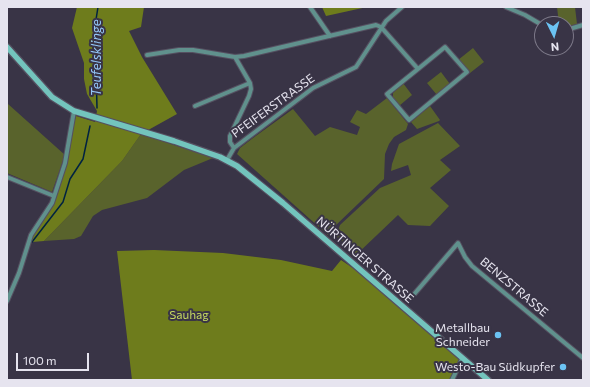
<!DOCTYPE html>
<meta charset="utf-8">
<style>
body{margin:0}
#map{position:relative;width:590px;height:387px;overflow:hidden;background:#393446;font-family:Commissioner,sans-serif}
canvas{display:block}
.frame{position:absolute;inset:0;border:8px solid #e6e4ef;pointer-events:none}
.north{position:absolute;left:534px;top:16px;width:40px;height:40px;box-sizing:border-box;background:#393446;border:1px solid #7e7a8a;border-radius:50%;rotate:175deg;font-size:11px;font-weight:700;line-height:16px;text-align:center;color:#e6e4ef}
.north::after{content:'';display:block;margin:auto;width:14px;height:18px;background:#6cc3f3;clip-path:polygon(50% 0,100% 100%,50% 72%,0 100%)}
.scale{position:absolute;left:16px;top:353px;width:73px;height:18px;box-sizing:border-box;border:2px solid #e6e4ef;border-top:0;padding-left:5px;font-size:12px;line-height:14px;white-space:nowrap;color:#e6e4ef;-webkit-text-stroke:3px #393446;paint-order:stroke}
</style>
<div id="map">
<canvas width="590" height="387"></canvas>
<div class="frame"></div>
<div class="north">N</div>
<div class="scale">100 m</div>
</div>
<script>
const c = document.querySelector('canvas').getContext('2d');
c.lineJoin = 'round';
function fill(path, color) { c.fillStyle = color; c.fill(path, 'evenodd'); }
const shape = rows => new Path2D(rows.map(r => 'M' + r).join(''));
function strokePath(path, color, width, dash) { c.strokeStyle = color; c.lineWidth = width; c.lineCap = dash ? 'butt' : 'round'; c.setLineDash(dash || []); c.stroke(path); }
function label(font, color, halo, rows, align = 'center') {
  c.font = font + ' Commissioner,sans-serif'; c.lineWidth = 4; c.setLineDash([]); c.textBaseline = 'middle'; c.strokeStyle = halo; c.fillStyle = color; for (const [text, x, y, turn = 0] of rows) {
    c.save(); c.translate(x, y); c.rotate((+turn || 0) * Math.PI / 180); c.textAlign = isNaN(turn) ? turn : align; if (halo) c.strokeText(text, 0, 0); c.fillText(text, 0, 0); c.restore();
  }
}
fill(shape([
 [557,7,575,7,577,24,566,27,566,24,559,24],
 [473,48,484,62,470,73,458,60],
 [441,72,450,84,437,95,427,83],
 [403,83,412,95,399,106,393,98,393,93],
 [387,98,408,124,406,130,394,137,389,144,385,154,384,179,335,226,333,233,329,236,237,154,240,148,253,138,293,109,315,136,330,127,357,135,360,127,350,122,357,110,366,114],
 [8,104,65,155,52,192,7,173],
 [430,106,440,120,439,121,417,129,411,122],
 [438,123,460,146,440,160,451,170,430,188,449,206,430,226,408,225,398,215,356,255,336,236,340,225,380,188,411,175,408,165,391,171,392,164,399,144],
 [141,134,213,158,184,170,147,198,102,210,93,216,81,236,74,239,44,241,122,161]
]), '#59632c');
fill(shape([
 [77,7,144,7,141,27,129,31,142,57,177,114,141,134,122,161,44,241,32,242,30,241,55,196,76,116,95,122,97,111,87,94,84,79,84,63,72,28],
 [322,7,367,7,326,16],
 [154,250,223,253,281,260,332,271,341,260,375,283,462,359,452,380,132,380,117,251]
]), '#6e7c1c');
strokePath(shape([
 [97,108,95,26,98,7],
 [32,242,63,202,70,179,83,159,90,126]
]), '#002241', 1.5);
const street = shape([
 [310,7,330,36],
 [506,7,525,15,542,25],
 [566,30,583,25],
 [147,55,179,50,193,50,235,57,244,56,376,25,381,27,418,69,445,47,467,72,409,120,387,94,418,69],
 [195,106,250,83],
 [234,148,230,142,230,136,249,96,251,89,250,83,235,57],
 [227,160,234,148,313,88,356,67,386,21,402,7],
 [7,177,54,196],
 [410,299,458,243,465,257,472,266,583,358],
 [7,301,19,273,31,235,52,203,65,163,74,111],
 [452,380,462,359]
]);
const secondary = shape([
 [7,47,52,97,74,111,174,141,220,157,237,166,283,203,488,380]
]);
strokePath(street, '#555061', 6);
strokePath(secondary, '#555061', 8);
strokePath(street, '#60918d', 4);
strokePath(secondary, '#73c4bd', 5.5);
for (const [x, y, r, color] of [
 [498,335,4,"#6cc3f3"],
 [563,367,4,"#6cc3f3"]
]) { const dot = new Path2D(); dot.arc(x, y, r, 0, 2 * Math.PI); c.fillStyle = color; c.fill(dot); strokePath(dot, '#393446', 1.5); }
label('12px', '#e6e4ef', '#393446', [
 ["PFEIFERSTRASSE",273,106,-36],
 ["NÜRTINGER STRASSE",365,260,41],
 ["BENZSTRASSE",514,287,40]
]);
label('12px', '#c4d85f', '#393446', [
 ["Sauhag",189,315]
]);
label('12px', '#e6e4ef', '#393446', [
 ["Metallbau",490,328],
 ["Schneider",490,342],
 ["Westo-Bau Südkupfer",555,367]
], 'right');
label('italic 13px', '#93c5f7', '#393446', [
 ["Teufelsklinge",97,58,-90]
]);
</script>
